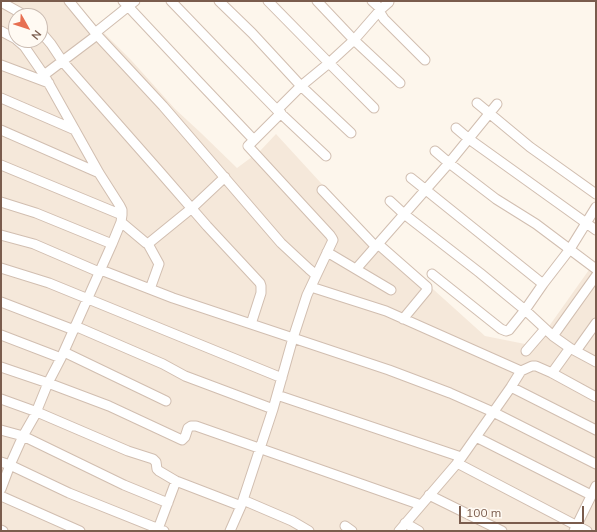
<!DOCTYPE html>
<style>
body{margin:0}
#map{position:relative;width:597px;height:532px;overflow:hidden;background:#fdf6ec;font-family:Mulish,sans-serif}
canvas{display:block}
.frame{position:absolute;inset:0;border:2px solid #7a5c4d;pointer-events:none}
.north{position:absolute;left:8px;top:8px;width:40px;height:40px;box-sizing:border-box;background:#fffaf3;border:1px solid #cabbb1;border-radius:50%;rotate:129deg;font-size:11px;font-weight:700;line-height:16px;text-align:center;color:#7a5c4d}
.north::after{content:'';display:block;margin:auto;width:14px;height:18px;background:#e76f51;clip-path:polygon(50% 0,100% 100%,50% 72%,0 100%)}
.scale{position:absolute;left:459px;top:506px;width:125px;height:18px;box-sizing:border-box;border:2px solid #7a5c4d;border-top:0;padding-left:5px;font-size:12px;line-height:14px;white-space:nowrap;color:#7a5c4d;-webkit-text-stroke:3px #fffaf3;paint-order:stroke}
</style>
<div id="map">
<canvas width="597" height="532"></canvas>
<div class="frame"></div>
<div class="north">N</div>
<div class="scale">100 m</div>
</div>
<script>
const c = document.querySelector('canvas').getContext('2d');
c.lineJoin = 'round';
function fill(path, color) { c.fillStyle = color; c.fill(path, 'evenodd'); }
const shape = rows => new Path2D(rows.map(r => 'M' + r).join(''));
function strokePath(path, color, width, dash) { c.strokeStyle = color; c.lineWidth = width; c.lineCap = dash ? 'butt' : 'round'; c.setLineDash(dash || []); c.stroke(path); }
fill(shape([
 [1,1,72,1,131,60,175,109,201,133,237,168,260,151,276,134,375,242,434,290,485,336,535,346,596,260,596,531,1,531],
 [16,16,40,16,40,40,16,40]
]), '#f5e8da');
const minor = shape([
 [69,1,97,35,163,106,281,243,309,269,316,275],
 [123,1,198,81,254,140],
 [171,1,226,58,277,110,326,156],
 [219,1,252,33,301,86,329,63,354,40,381,9,389,2],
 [268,1,329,63,374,108],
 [317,1,354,40,400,83],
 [372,1,381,9],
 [1,2,26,16],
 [379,11,384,19,425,60],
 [1,31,16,39],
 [40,31,51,44,63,62,160,172,207,226,260,283,261,286,261,293,251,324],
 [95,33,135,1],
 [1,65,49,83],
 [44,75,97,35],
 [1,98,75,130],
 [477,103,530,147,596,194],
 [277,110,301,86,351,133],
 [456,128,469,139,596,230],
 [1,130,99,173],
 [435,151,449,163,496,199,536,224,596,269],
 [1,165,122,215],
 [411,178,543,284],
 [322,190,376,247],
 [390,201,404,214,480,273,525,310,553,336,570,348,596,362],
 [1,202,36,213,112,244],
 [121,222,146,243,148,244,149,243,192,208,225,177],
 [1,235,34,244,99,272],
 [148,244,159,264,150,289],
 [378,244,427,287,427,290,403,319],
 [327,252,391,290],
 [1,268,49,283,282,378],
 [356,269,449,163,497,104],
 [101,270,173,298,389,370,450,393,493,412,596,464],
 [432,274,501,329,506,331,509,330,525,310,543,284,570,249,596,207],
 [311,287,386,311,521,371],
 [1,302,74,330],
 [75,326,163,364,185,376,273,409],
 [1,335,61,358],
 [553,336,596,276],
 [526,351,545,329],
 [576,351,596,323],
 [64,352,166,401],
 [1,367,48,383,109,406,182,440,185,437,188,428,191,426,196,426,421,505],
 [552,373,570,348],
 [511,387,596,430],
 [277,395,461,457],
 [1,399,37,412,128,451,153,459,156,462,157,469,159,471,176,481,241,506],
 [1,430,23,436,124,485,168,503],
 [476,437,591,495],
 [1,462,10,465,69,493,164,531],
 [457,463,587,531],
 [1,489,10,465,23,436,35,415,48,383,61,358,112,244,121,222,122,215,122,210,120,206,99,173,44,75,24,46,17,40],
 [429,495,502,531],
 [1,496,80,531],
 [243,500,292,521,309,531],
 [405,523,419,531],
 [345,526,352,531],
 [158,529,176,481],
 [1,530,3,531],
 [230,531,241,506,273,409,293,338,307,295,333,240,332,238,330,235,248,146,281,113],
 [399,531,459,461,511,387,521,371,532,366,536,366,552,373,596,397],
 [574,531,596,486]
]);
strokePath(minor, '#d1beb0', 11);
strokePath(minor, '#fff', 9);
</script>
